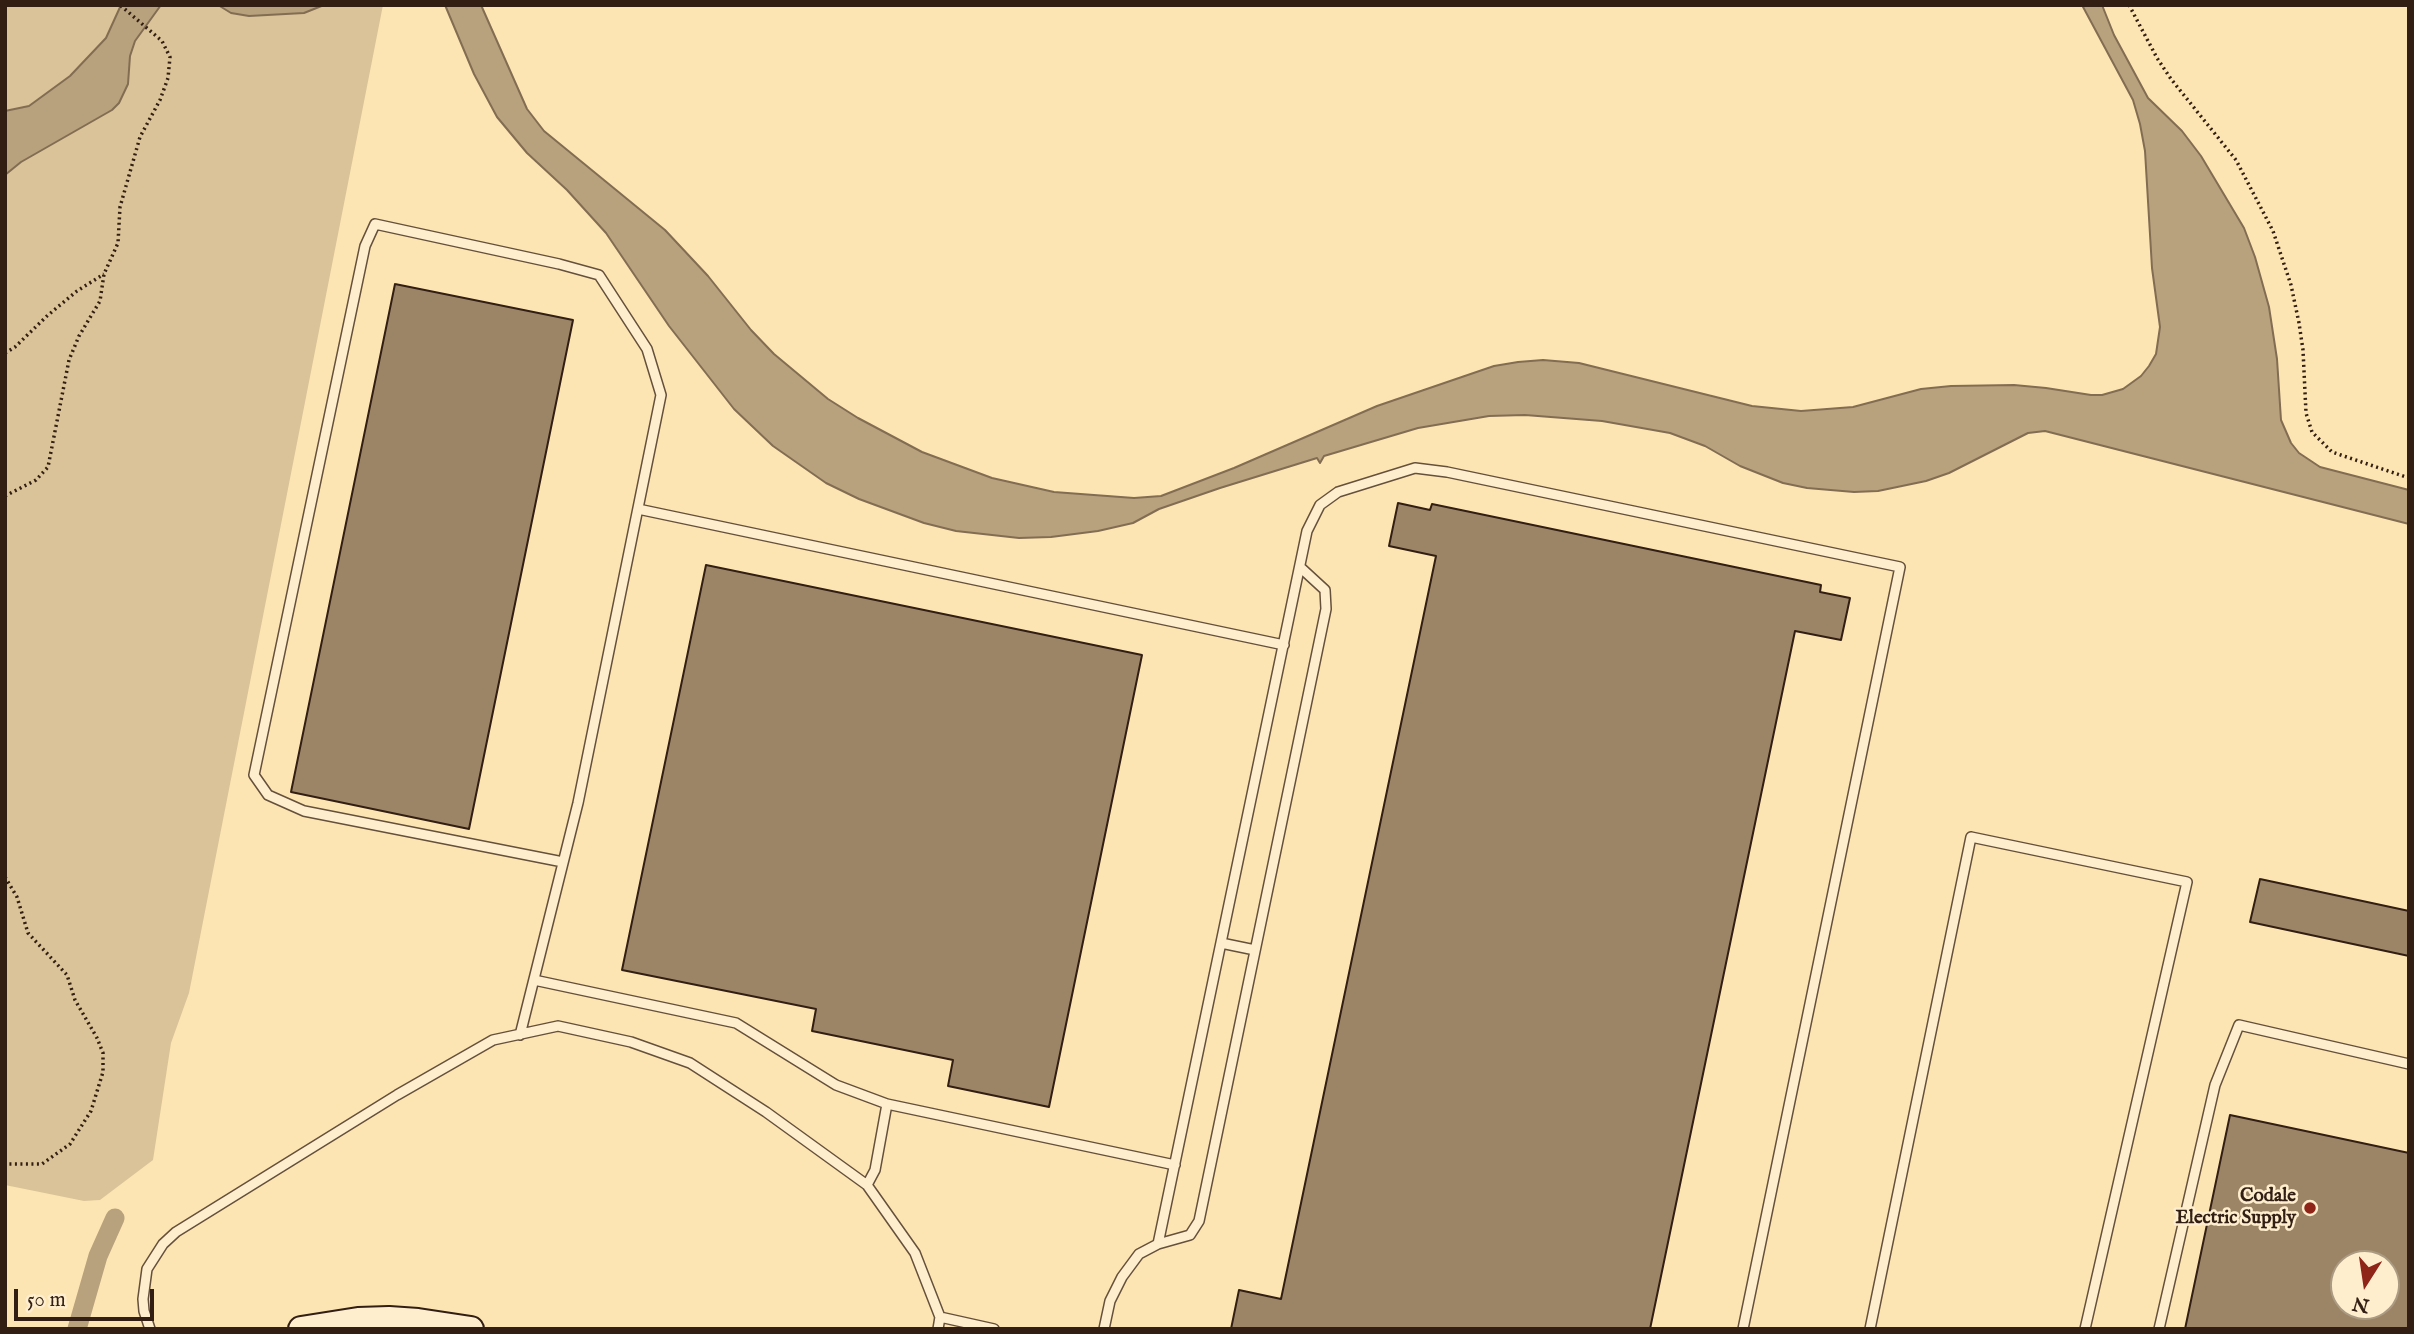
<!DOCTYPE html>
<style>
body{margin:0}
#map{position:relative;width:2414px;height:1334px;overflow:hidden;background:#fde5b3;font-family:"IM FELL English",serif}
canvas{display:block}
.frame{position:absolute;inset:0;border:7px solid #321e13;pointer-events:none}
.north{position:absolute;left:2330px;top:1250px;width:70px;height:70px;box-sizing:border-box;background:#feeece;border:2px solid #ac9b83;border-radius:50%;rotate:192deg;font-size:19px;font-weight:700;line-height:28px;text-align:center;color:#321e13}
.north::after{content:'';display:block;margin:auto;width:24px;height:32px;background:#8f2418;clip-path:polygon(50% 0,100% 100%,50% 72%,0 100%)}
.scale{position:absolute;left:14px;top:1289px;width:140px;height:32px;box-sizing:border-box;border:4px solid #321e13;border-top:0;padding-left:9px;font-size:21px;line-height:24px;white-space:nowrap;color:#321e13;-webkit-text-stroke:5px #feeece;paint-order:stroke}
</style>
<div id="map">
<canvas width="2414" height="1334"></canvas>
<div class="frame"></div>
<div class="north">N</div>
<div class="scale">50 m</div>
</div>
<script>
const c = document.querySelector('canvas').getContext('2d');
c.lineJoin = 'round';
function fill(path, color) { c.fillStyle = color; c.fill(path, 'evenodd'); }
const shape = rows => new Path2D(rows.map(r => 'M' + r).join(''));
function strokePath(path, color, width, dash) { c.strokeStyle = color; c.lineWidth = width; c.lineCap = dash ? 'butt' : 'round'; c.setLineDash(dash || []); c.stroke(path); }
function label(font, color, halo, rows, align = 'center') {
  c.font = font + ' "IM FELL English",serif'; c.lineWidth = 5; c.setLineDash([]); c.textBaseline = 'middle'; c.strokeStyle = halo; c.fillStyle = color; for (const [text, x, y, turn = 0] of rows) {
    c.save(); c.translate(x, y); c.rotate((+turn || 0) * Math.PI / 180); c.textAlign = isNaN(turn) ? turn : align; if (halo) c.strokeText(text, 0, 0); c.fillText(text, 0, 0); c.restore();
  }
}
fill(shape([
 [5,5,383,5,189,993,171,1043,153,1160,100,1200,84,1201,5,1185]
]), '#dac398');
const water = shape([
 [121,5,161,5,135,41,130,56,128,84,119,103,112,110,21,162,5,175,5,111,29,106,70,76,106,38,121,5],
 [218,5,324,5,304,13,249,16,231,13,218,5],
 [445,5,481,5,527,109,544,131,665,230,708,276,751,330,774,354,828,399,858,418,922,452,992,478,1054,492,1134,498,1161,496,1234,468,1377,406,1494,366,1518,362,1543,360,1579,363,1752,406,1801,411,1853,407,1921,389,1951,386,2014,385,2046,388,2091,395,2102,395,2123,389,2141,376,2149,366,2156,354,2160,327,2152,268,2145,151,2140,124,2133,100,2082,5,2102,5,2114,35,2148,98,2182,131,2201,156,2244,228,2255,257,2269,307,2277,359,2281,420,2291,443,2299,453,2320,467,2409,490,2409,524,2045,431,2028,433,1949,473,1926,481,1878,491,1854,492,1807,488,1783,483,1740,466,1705,446,1670,433,1602,421,1525,415,1489,416,1418,428,1324,456,1320,463,1317,458,1220,488,1159,509,1133,523,1098,531,1051,537,1019,538,956,531,924,523,859,499,826,483,773,446,734,409,669,326,606,233,567,190,527,153,497,117,474,74,445,5]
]);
fill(water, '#b8a17d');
strokePath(water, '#826d53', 2);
strokePath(shape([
 [77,1329,98,1256,115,1218]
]), '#b8a17d', 19);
const building = shape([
 [395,284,573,320,469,829,291,792,395,284],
 [1398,503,1430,510,1432,504,1821,585,1820,592,1850,598,1841,640,1795,631,1650,1329,1231,1329,1239,1290,1281,1299,1436,556,1389,546,1398,503],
 [706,565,1142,655,1049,1107,948,1086,953,1060,812,1031,816,1009,622,970,706,565],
 [2260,879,2409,911,2409,956,2250,922,2260,879],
 [2230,1115,2409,1153,2409,1329,2185,1329,2230,1115],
 [2344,1264,2386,1264,2386,1306,2344,1306,2344,1264]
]);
fill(building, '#9c8566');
strokePath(building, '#321e13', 2);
const lane = shape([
 [638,509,1284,645],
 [1221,943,1255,950],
 [534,980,736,1023,836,1085,887,1104],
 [520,1035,578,803,661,395,647,349,599,275,559,264,375,224,365,246,254,775,268,795,304,811,563,862],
 [867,1185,875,1170,887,1104,1175,1165],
 [1158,1244,1190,1235,1199,1221,1326,609,1325,590,1300,567],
 [940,1317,994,1329],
 [150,1329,144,1311,143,1299,147,1269,163,1244,176,1232,397,1095,493,1040,558,1026,631,1042,690,1063,766,1112,867,1185,915,1253,940,1317,938,1329],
 [1104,1329,1110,1301,1122,1277,1139,1254,1158,1244,1307,531,1320,505,1338,492,1415,468,1447,472,1900,567,1743,1329],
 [1870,1329,1971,837,2187,882,2085,1329],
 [2159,1329,2215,1085,2239,1025,2409,1064]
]);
const secondary = shape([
 [301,1329,358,1320,389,1319,418,1321,471,1329]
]);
strokePath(lane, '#65503b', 12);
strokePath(secondary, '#321e13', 28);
strokePath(shape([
 [2129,5,2157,58,2171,79,2236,160,2273,231,2291,285,2299,323,2303,350,2306,413,2312,432,2332,452,2409,478],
 [5,353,15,347,47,316,77,291,104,274],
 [5,496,36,480,48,467,69,360,79,336,100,301,104,274,118,243,120,207,140,137,160,100,168,78,170,57,162,41,120,5],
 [5,877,17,897,28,933,67,975,75,1000,97,1038,103,1053,103,1072,91,1111,70,1144,42,1164,5,1164]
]), '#321e13', 3.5, [2, 3.5]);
strokePath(lane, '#feeece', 9);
strokePath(secondary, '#feeece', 24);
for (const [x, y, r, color] of [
 [2310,1208,7,"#8f2418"]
]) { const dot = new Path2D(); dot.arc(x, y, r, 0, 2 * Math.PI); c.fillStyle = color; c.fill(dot); strokePath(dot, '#feeece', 2.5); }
label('bold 19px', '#321e13', '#feeece', [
 ["Codale",2296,1197],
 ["Electric Supply",2296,1219]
], 'right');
</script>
